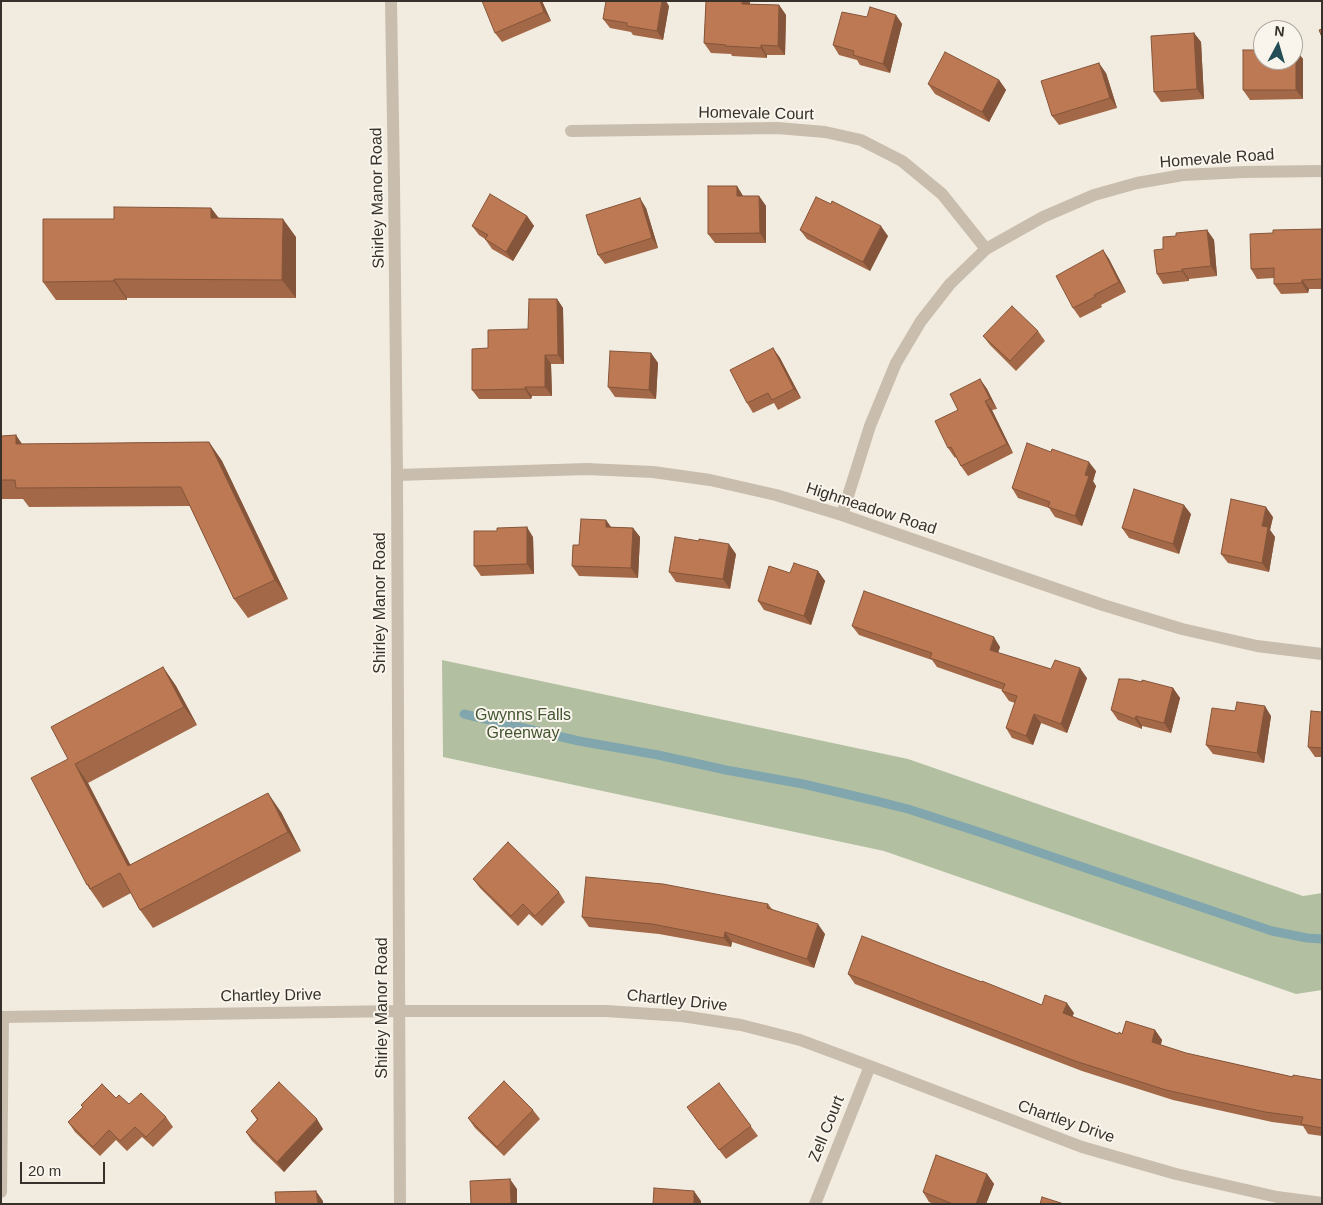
<!DOCTYPE html>
<style>
body{margin:0}
#map{position:relative;width:1323px;height:1205px;overflow:hidden;background:#f2ece0;font-family:Helvetica,sans-serif}
canvas{display:block}
.frame{position:absolute;inset:0;border:2px solid #38312b;pointer-events:none}
.north{position:absolute;left:1253px;top:20px;width:50px;height:50px;box-sizing:border-box;background:#f9f5ed;border:1px solid #aca79f;border-radius:50%;rotate:6deg;font-size:14px;font-weight:700;line-height:20px;text-align:center;color:#38312b}
.north::after{content:'';display:block;margin:auto;width:18px;height:22px;background:#234e57;clip-path:polygon(50% 0,100% 100%,50% 72%,0 100%)}
.scale{position:absolute;left:20px;top:1162px;width:85px;height:22px;box-sizing:border-box;border:2px solid #38312b;border-top:0;padding-left:6px;font-size:15px;line-height:18px;white-space:nowrap;color:#38312b;-webkit-text-stroke:4px #f9f5ed;paint-order:stroke}
</style>
<div id="map">
<canvas width="1323" height="1205"></canvas>
<div class="frame"></div>
<div class="north">N</div>
<div class="scale">20 m</div>
</div>
<script>
const c = document.querySelector('canvas').getContext('2d');
c.lineJoin = 'round';
function fill(path, color) { c.fillStyle = color; c.fill(path, 'evenodd'); }
const shape = rows => new Path2D(rows.map(r => 'M' + r).join(''));
function strokePath(path, color, width, dash) { c.strokeStyle = color; c.lineWidth = width; c.lineCap = dash ? 'butt' : 'round'; c.setLineDash(dash || []); c.stroke(path); }
function label(font, color, halo, rows, align = 'center') {
  c.font = font + ' Helvetica,sans-serif'; c.lineWidth = 4; c.setLineDash([]); c.textBaseline = 'middle'; c.strokeStyle = halo; c.fillStyle = color; for (const [text, x, y, turn = 0] of rows) {
    c.save(); c.translate(x, y); c.rotate((+turn || 0) * Math.PI / 180); c.textAlign = isNaN(turn) ? turn : align; if (halo) c.strokeText(text, 0, 0); c.fillText(text, 0, 0); c.restore();
  }
}
fill(shape([
 [442,660,908,759,1303,896,1322,893,1322,990,1296,994,884,851,443,757]
]), '#b2c0a1');
strokePath(shape([
 [464,714,579,741,658,755,726,770,803,784,876,801,908,809,979,832,1272,931,1307,938,1322,939]
]), '#81a6ad', 9);
strokePath(shape([
 [571,131,777,128,825,132,861,140,902,161,942,194,986,249],
 [397,475,587,469,653,472,710,480,776,495,842,515,1103,605,1182,629,1257,646,1322,654],
 [842,515,870,426,896,363,921,321,950,284,986,249,1043,217,1094,195,1137,183,1183,175,1244,172,1322,171],
 [399,1011,606,1011,682,1016,741,1025,800,1040,870,1066,1082,1147,1176,1174,1277,1197,1322,1203],
 [1,1192,3,1017],
 [815,1204,870,1066]
]), '#c9bdad', 12);
strokePath(shape([
 [391,1,394,182,397,475,400,1204],
 [1,1017,399,1011]
]), '#c9bdad', 12);
fill(shape([
 [542,1,551,21,502,42,495,33],
 [706,1,750,1,750,4,779,5,786,15,785,55,767,55,767,58,732,56,731,54,711,53,704,43],
 [669,6,663,40,633,35,631,32,610,28,603,19],
 [896,15,902,24,890,73,860,65,857,60,839,55,833,45,867,17],
 [1194,33,1201,42,1204,99,1161,102,1154,92],
 [1296,50,1303,59,1303,99,1250,100,1243,90],
 [1106,73,1117,108,1059,125,1052,116],
 [999,80,1006,90,989,122,935,94,928,84],
 [737,186,743,196,759,196,766,206,766,243,715,243,708,234],
 [211,208,219,218,296,237,296,298,127,298,127,300,56,300,43,282,114,219],
 [646,208,658,248,605,264,598,255],
 [527,216,534,226,513,261,492,249,485,239,479,235,472,226],
 [1322,229,1322,289,1309,289,1308,293,1281,294,1274,284,1274,278,1257,279,1251,269,1273,233],
 [800,230,888,236,870,271,807,239],
 [1207,230,1214,240,1217,276,1189,279,1189,281,1163,284,1157,274,1163,249],
 [1103,250,1109,259,1126,292,1101,305,1102,307,1080,318,1073,308],
 [557,299,563,308,564,364,551,364,552,396,532,396,531,399,479,399,472,390,488,348,528,329],
 [1038,331,1045,341,1016,371,990,345,983,336],
 [773,348,780,358,801,398,778,410,774,403,753,413,747,403],
 [651,353,658,363,656,399,615,397,608,387],
 [980,379,987,389,997,409,992,410,1013,453,968,476,961,466,956,457,955,458,948,448,958,410],
 [1,436,22,444,209,442,222,461,288,599,248,618,234,599,190,506,29,507,23,499,1,499],
 [1096,471,1093,481,1096,486,1082,526,1055,517,1049,508,1018,498,1012,488],
 [1191,514,1179,554,1129,538,1122,528],
 [1273,517,1270,530,1275,537,1269,572,1228,563,1221,554],
 [606,520,611,527,633,528,640,537,638,578,579,576,572,566,579,545],
 [533,537,534,574,481,576,474,566],
 [736,554,730,589,676,582,669,572],
 [818,571,825,581,811,625,764,610,758,601,790,573],
 [852,626,1000,647,998,653,1051,669,1087,678,1067,733,1041,723,1033,745,1012,738,1006,728,1015,703,1009,701,1002,691,1003,690,937,667,932,660,859,635],
 [163,667,176,686,197,725,88,783,130,865,281,812,301,851,153,928,140,910,131,893,103,908,87,885,68,759],
 [1142,682,1173,688,1180,698,1171,733,1142,726,1142,729,1118,720,1111,710],
 [1235,711,1271,716,1264,763,1213,754,1206,745],
 [1322,712,1322,757,1315,757,1308,747],
 [473,879,559,892,565,902,542,926,529,914,518,926,480,888],
 [768,904,772,909,825,934,814,968,732,942,731,947,659,934,589,927,582,917],
 [947,969,1042,1005,1074,1013,1072,1016,1118,1034,1155,1030,1162,1040,1161,1045,1186,1053,1293,1077,1322,1080,1322,1136,1308,1134,1303,1126,1272,1122,1173,1100,1082,1071,855,984,848,974],
 [719,1083,758,1136,726,1159,694,1117],
 [116,1098,129,1104,166,1117,173,1127,153,1147,142,1137,127,1151,116,1140,100,1156,75,1132,68,1122],
 [533,1110,540,1119,504,1156,475,1128,468,1118],
 [251,1111,323,1129,284,1172,252,1141,246,1132,257,1120],
 [987,1174,994,1184,986,1204,934,1204,929,1202,923,1192]
]), '#a36847');
fill(shape([
 [540,1,542,1,551,21,544,12],
 [662,1,666,1,669,6,663,40,657,31],
 [742,1,750,1,749,14,742,4],
 [779,5,786,15,785,55,778,46],
 [896,15,902,24,890,73,883,64],
 [1194,33,1201,42,1204,99,1197,89],
 [761,45,767,55,767,58,761,48],
 [1296,50,1303,59,1303,99,1296,90],
 [1099,63,1106,73,1117,108,1110,98],
 [999,80,1006,90,989,122,982,112],
 [737,186,743,196,743,206,737,196],
 [759,196,766,206,766,243,760,233],
 [640,198,646,208,658,248,652,238],
 [211,208,224,226,211,218],
 [527,216,534,226,513,261,506,252],
 [283,219,296,237,296,298,282,280],
 [881,226,888,236,870,271,863,262],
 [1207,230,1214,240,1217,276,1211,266],
 [1103,250,1109,259,1126,292,1119,282],
 [1182,269,1189,279,1189,281,1182,271],
 [114,279,127,298,127,300,114,281],
 [1302,280,1309,289,1308,293,1302,283],
 [557,299,563,308,564,364,558,355],
 [773,348,780,358,801,398,794,389],
 [651,353,658,363,656,399,649,390],
 [545,355,551,364,552,396,545,387],
 [980,379,987,389,997,409,990,399],
 [525,387,532,396,531,399,525,389],
 [985,401,992,410,1013,453,1007,444],
 [16,435,29,454,16,444],
 [209,442,222,461,288,599,275,580],
 [1089,462,1096,471,1093,481,1096,486,1082,526,1075,516,1085,475],
 [1184,505,1191,514,1179,554,1173,544],
 [1266,507,1273,517,1270,530,1275,537,1269,572,1262,563,1262,526],
 [606,520,613,530,606,527],
 [527,527,533,537,534,574,527,564],
 [633,528,640,537,638,578,631,568],
 [729,544,736,554,730,589,723,579],
 [818,571,825,581,811,625,804,616],
 [994,637,1000,647,996,659,990,650],
 [163,667,176,686,197,725,184,707],
 [1080,668,1087,678,1067,733,1061,724],
 [1173,688,1180,698,1171,733,1164,723],
 [1265,706,1271,716,1264,763,1257,753],
 [1034,714,1041,723,1033,745,1026,736],
 [1136,716,1142,726,1142,729,1135,719],
 [75,764,88,783,141,885,128,866],
 [268,793,281,812,301,851,288,832],
 [818,924,825,934,814,968,807,959],
 [725,932,732,942,731,947,724,938],
 [1067,1003,1074,1013,1070,1022,1063,1013],
 [1155,1030,1162,1040,1158,1052,1152,1042],
 [317,1119,323,1129,284,1172,277,1162],
 [987,1174,994,1184,986,1204,976,1204],
 [510,1179,517,1189,517,1204,511,1204],
 [316,1191,323,1201,323,1204,318,1204],
 [694,1191,701,1201,701,1204,694,1204]
]), '#84553a');
const building = shape([
 [482,1,540,1,544,12,495,33,482,1],
 [606,1,662,1,657,31,627,26,627,23,603,19,606,1],
 [706,1,742,1,742,4,779,5,778,46,761,45,761,48,725,46,726,45,704,43,706,1],
 [870,7,896,15,883,64,853,55,854,51,833,45,842,12,867,17,870,7],
 [1322,29,1322,37,1319,30,1322,29],
 [1194,33,1197,89,1154,92,1151,36,1194,33],
 [1243,50,1263,50,1263,60,1293,60,1293,50,1296,50,1296,90,1243,90,1243,50],
 [945,52,999,80,982,112,928,84,945,52],
 [1099,63,1110,98,1052,116,1041,81,1099,63],
 [708,186,737,186,737,196,759,196,760,233,708,234,708,186],
 [490,194,527,216,506,252,485,239,488,235,472,226,490,194],
 [816,197,831,204,832,201,881,226,863,262,800,230,816,197],
 [640,198,652,238,598,255,586,215,640,198],
 [114,207,211,208,211,218,283,219,282,280,114,279,114,281,43,282,43,219,114,219,114,207],
 [1322,229,1322,279,1302,280,1302,283,1274,284,1274,268,1251,269,1250,234,1273,233,1273,230,1322,229],
 [1207,230,1211,266,1182,269,1182,271,1157,274,1154,250,1163,249,1163,237,1176,236,1176,233,1207,230],
 [1103,250,1119,282,1094,295,1095,297,1073,308,1056,276,1103,250],
 [529,299,557,299,558,355,545,355,545,387,525,387,525,389,472,390,472,349,488,348,488,330,528,329,529,299],
 [1012,306,1038,331,1010,361,983,336,1012,306],
 [773,348,794,389,772,400,768,393,747,403,730,370,773,348],
 [610,351,651,353,649,390,608,387,610,351],
 [980,379,990,399,985,401,1007,444,961,466,951,447,948,448,935,421,958,410,950,394,980,379],
 [16,435,16,444,209,442,275,580,234,599,181,487,16,488,15,480,1,480,1,436,16,435],
 [1027,443,1051,452,1052,449,1089,462,1085,475,1089,476,1075,516,1048,507,1050,502,1012,488,1027,443],
 [1134,489,1184,505,1173,544,1122,528,1134,489],
 [1231,499,1266,507,1262,526,1268,527,1262,563,1221,554,1231,499],
 [581,519,606,520,606,527,633,528,631,568,572,566,573,545,579,545,581,519],
 [527,527,527,564,474,566,474,531,497,531,497,528,527,527],
 [675,537,699,541,699,539,729,544,723,579,669,572,675,537],
 [794,563,818,571,804,616,758,601,769,566,790,573,794,563],
 [864,591,994,637,990,650,1051,669,1055,660,1080,668,1061,724,1034,714,1026,736,1006,728,1017,696,1002,691,1005,684,930,658,932,653,852,626,864,591],
 [163,667,184,707,75,764,128,866,268,793,288,832,140,910,120,873,90,889,88,884,87,885,31,778,68,759,51,727,163,667],
 [1119,679,1129,679,1142,682,1142,680,1173,688,1164,723,1136,716,1135,719,1111,710,1119,679],
 [1237,702,1265,706,1257,753,1206,745,1212,708,1235,711,1237,702],
 [1311,711,1322,712,1322,748,1308,747,1311,711],
 [508,842,559,892,535,916,523,904,511,916,473,879,508,842],
 [586,877,663,884,768,904,767,908,818,924,807,959,725,932,724,938,652,924,582,917,586,877],
 [862,936,947,969,982,982,982,981,1042,1005,1045,995,1067,1003,1063,1013,1118,1034,1119,1032,1122,1034,1126,1021,1155,1030,1152,1042,1186,1053,1293,1077,1293,1075,1322,1080,1322,1128,1301,1124,1303,1117,1265,1112,1166,1090,1075,1061,848,974,862,936],
 [504,1081,533,1110,497,1147,468,1118,504,1081],
 [279,1082,317,1119,277,1162,246,1132,258,1119,251,1111,279,1082],
 [719,1083,751,1126,719,1150,687,1107,719,1083],
 [102,1084,116,1098,119,1095,129,1104,141,1093,166,1117,146,1137,135,1127,120,1141,109,1130,93,1147,68,1122,83,1107,81,1105,102,1084],
 [936,1155,987,1174,976,1204,953,1204,923,1192,936,1155],
 [510,1179,511,1204,471,1204,470,1181,510,1179],
 [654,1188,694,1191,694,1204,653,1204,654,1188],
 [316,1191,318,1204,276,1204,275,1192,316,1191],
 [1042,1197,1064,1204,1040,1204,1042,1197]
]);
fill(building, '#bd7953');
strokePath(building, '#84553a', 1);
label('16px', '#38312b', '#f9f5ed', [
 ["Homevale Court",756,114,1],
 ["Homevale Road",1217,159,-4],
 ["Shirley Manor Road",378,198,-91],
 ["Highmeadow Road",871,509,18],
 ["Shirley Manor Road",381,603,-90],
 ["Chartley Drive",271,996,-1],
 ["Chartley Drive",677,1001,6],
 ["Shirley Manor Road",383,1008,-90],
 ["Chartley Drive",1066,1122,19],
 ["Zell Court",827,1129,-68]
]);
label('16px', '#435530', '#f9f5ed', [
 ["Gwynns Falls",523,716],
 ["Greenway",523,734]
]);
</script>
